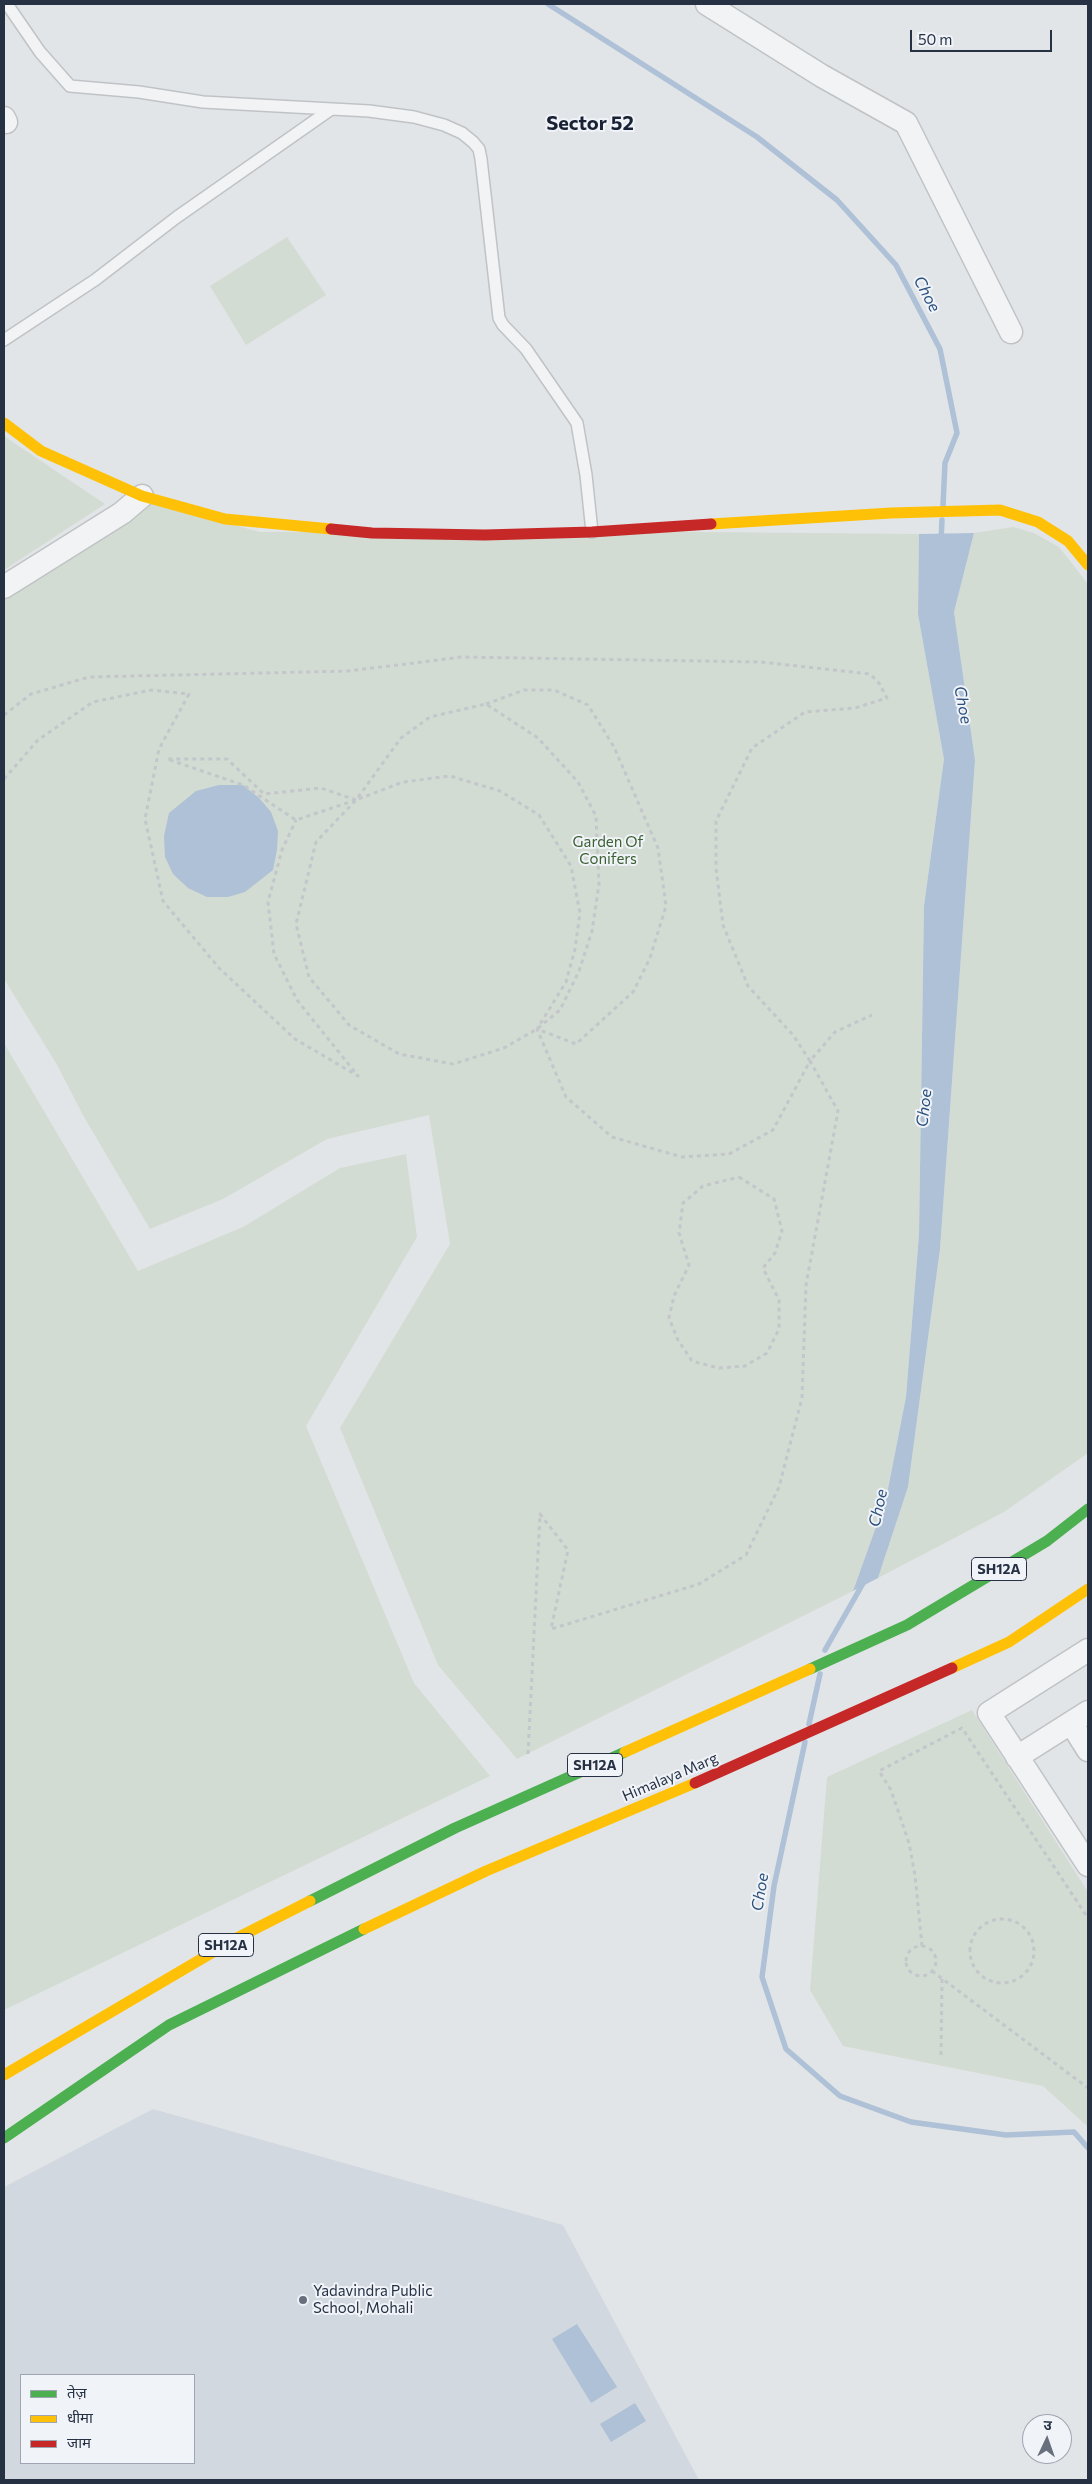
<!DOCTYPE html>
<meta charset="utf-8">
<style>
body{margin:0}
#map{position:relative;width:1092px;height:2484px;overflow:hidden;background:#e2e5e8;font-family:Commissioner,"Noto Sans Devanagari",sans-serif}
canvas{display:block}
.frame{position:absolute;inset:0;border:5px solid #263144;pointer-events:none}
.legend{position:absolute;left:20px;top:2374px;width:175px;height:90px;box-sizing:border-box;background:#f0f3f8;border:1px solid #9fa5b0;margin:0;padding:6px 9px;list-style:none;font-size:15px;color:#263144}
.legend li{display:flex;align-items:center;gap:10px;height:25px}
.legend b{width:25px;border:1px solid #9fa5b0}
.north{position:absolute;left:1022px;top:2414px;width:50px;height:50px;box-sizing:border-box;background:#f0f3f8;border:1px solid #9fa5b0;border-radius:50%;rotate:3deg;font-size:14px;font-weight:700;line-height:20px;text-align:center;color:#263144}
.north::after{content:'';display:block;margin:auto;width:18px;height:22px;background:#68707d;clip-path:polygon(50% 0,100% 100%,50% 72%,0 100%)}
.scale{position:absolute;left:910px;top:30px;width:142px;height:22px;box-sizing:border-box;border:2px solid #263144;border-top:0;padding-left:6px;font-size:15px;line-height:18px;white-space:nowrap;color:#263144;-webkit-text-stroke:4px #f0f3f8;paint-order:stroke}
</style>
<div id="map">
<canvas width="1092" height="2484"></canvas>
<div class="frame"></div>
<ul class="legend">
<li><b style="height:6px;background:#4caf50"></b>तेज़</li>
<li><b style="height:6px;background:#ffc107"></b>धीमा</li>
<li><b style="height:6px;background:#c62828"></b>जाम</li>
</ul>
<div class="north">उ</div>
<div class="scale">50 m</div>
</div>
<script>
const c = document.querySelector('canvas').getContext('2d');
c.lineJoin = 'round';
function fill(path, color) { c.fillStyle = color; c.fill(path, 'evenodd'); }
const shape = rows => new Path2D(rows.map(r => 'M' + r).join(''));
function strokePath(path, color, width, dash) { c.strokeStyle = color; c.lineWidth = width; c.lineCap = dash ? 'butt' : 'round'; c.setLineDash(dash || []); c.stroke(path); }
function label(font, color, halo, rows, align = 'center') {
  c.font = font + ' Commissioner,sans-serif'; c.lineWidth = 4; c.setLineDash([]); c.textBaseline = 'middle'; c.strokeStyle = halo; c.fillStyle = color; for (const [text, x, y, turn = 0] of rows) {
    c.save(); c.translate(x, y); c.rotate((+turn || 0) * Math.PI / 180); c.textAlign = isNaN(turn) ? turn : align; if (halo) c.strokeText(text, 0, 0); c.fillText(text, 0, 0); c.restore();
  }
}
fill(shape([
 [153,2109,563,2225,699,2480,4,2480,4,2187],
 [21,2375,194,2375,194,2463,21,2463]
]), '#d2d8df');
fill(shape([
 [287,237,326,295,246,345,210,286],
 [4,436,105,504,4,570],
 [152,503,260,532,592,531,919,534,918,614,944,759,924,906,919,1235,906,1397,886,1499,853,1591,517,1759,438,1665,340,1428,450,1244,429,1115,327,1139,223,1199,150,1229,84,1117,56,1063,4,979,4,599],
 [1013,527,1034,533,1059,547,1088,584,1088,1453,1004,1512,878,1578,908,1487,940,1249,975,760,954,612,974,533],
 [4,1043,138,1271,243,1227,340,1168,406,1154,417,1237,306,1426,414,1683,490,1776,4,2010],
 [972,1710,1088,1892,1088,2127,1043,2086,843,2046,810,1990,827,1777]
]), '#d3dcd2');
fill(shape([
 [974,533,954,612,975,760,940,1249,908,1487,878,1578,853,1591,886,1499,906,1397,919,1235,924,906,944,759,918,614,919,534],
 [219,785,243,785,259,798,271,812,278,831,277,850,273,870,245,892,228,897,207,897,188,888,173,874,165,857,164,836,169,813,196,791],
 [577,2324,617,2387,591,2403,552,2339],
 [635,2403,646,2421,611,2442,600,2424]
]), '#aec1d6');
strokePath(shape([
 [548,4,757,137,837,200,896,265,940,349,957,433,945,463,943,506],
 [941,541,942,520],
 [825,1650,865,1580],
 [809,1724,820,1674],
 [805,1742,774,1886,762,1977,786,2049,840,2096,911,2122,1006,2135,1074,2132,1088,2148]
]), '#aec1d6', 5.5);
const lane = shape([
 [7,4,40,52,70,86,139,92,203,102,369,111,414,117,444,125,462,133,473,142,479,149,481,159,499,318,503,325,526,349,577,423,586,475,592,532],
 [4,340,95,280,177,217,330,110]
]);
const street = shape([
 [707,4,822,76,906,123,1011,332],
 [4,118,6,122],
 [4,587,122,513,142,496],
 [1088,1650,989,1713,1088,1865],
 [1071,1723,1088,1750],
 [1017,1757,1088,1712]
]);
strokePath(lane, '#c0c3c6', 14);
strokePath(street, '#c0c3c6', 25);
strokePath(shape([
 [486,704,524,690,554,690,588,705,614,747,658,848,666,906,650,958,633,992,576,1044,537,1029],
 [4,715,31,694,89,677,349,671,461,657,761,662,870,674,879,683,887,698,855,708,805,712,752,748,716,821,716,868,723,925,748,986,793,1035,810,1061,835,1032,872,1015],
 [4,779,38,740,93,702,151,690,189,694,159,749,145,819,163,901,219,968,295,1039,358,1076,297,1000,274,954,268,902,282,850,296,820],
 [356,800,321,788,264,794,227,759,167,759,243,785,296,820,356,800,401,738,430,717,486,704,538,738,578,782,596,816,599,884,592,931,579,971,560,1010,537,1029,504,1048,453,1064,399,1054,349,1025,309,977,296,924,316,842,356,800,403,782,450,776,500,791,539,815,571,866,580,913,575,949,566,982,537,1029],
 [739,1177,774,1199,782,1231,775,1253,763,1268,779,1300,779,1329,767,1353,745,1366,719,1368,692,1361,678,1340,669,1318,674,1296,689,1265,679,1233,683,1203,703,1186,739,1177],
 [528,1754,540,1514,568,1550,551,1629,699,1584,746,1555,779,1487,802,1398,806,1285,838,1111,810,1061,773,1130,729,1154,682,1157,612,1137,566,1097,537,1029],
 '970 1951a32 32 0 1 1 64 0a32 32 0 1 1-64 0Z',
 [922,1946,915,1875,909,1843,891,1790,879,1771,962,1728,1088,1918],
 '906 1961a15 15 0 1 1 30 0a15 15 0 1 1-30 0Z',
 [932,1971,1088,2088],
 [941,2055,942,1979]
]), '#c3c6cb', 3, [4, 4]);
strokePath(lane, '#f2f3f4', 11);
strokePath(street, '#f2f3f4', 22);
strokePath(shape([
 [810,1669,907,1625,1047,1541,1088,1509],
 [310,1901,455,1828,625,1752],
 [4,2138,169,2025,364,1929]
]), '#4caf50', 11);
strokePath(shape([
 [4,423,41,451,142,496,225,519,331,529],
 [711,524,891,513,1000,510,1038,522,1068,541,1088,565],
 [952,1668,1009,1642,1088,1589],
 [625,1752,810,1669],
 [364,1929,486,1871,695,1783],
 [4,2075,237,1938,310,1901]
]), '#ffc107', 11);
strokePath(shape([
 [331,529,372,533,485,535,592,532,711,524],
 [695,1783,952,1668]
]), '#c62828', 11);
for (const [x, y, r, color] of [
 [303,2300,5,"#68707d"]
]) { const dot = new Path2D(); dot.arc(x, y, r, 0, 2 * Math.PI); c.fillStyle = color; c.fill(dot); strokePath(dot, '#f0f3f8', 2); }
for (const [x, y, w] of [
 [999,1569,55],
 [595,1765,55],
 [226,1945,55]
]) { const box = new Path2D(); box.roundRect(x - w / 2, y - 11.5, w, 23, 4); c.fillStyle = '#f0f3f8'; c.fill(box); strokePath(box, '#263144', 1); }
label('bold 14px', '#263144', null, [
 ["SH12A",999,1569],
 ["SH12A",595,1765],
 ["SH12A",226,1945]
]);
label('15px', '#3c6132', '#f0f3f8', [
 ["Garden Of",608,842],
 ["Conifers",608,859]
]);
label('15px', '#263144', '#f0f3f8', [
 ["Himalaya Marg",670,1777,-23]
]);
label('15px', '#263144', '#f0f3f8', [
 ["Yadavindra Public",313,2291],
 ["School, Mohali",313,2308]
], 'left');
label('italic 16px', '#2c517d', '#f0f3f8', [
 ["Choe",927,294,62],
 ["Choe",963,705,79],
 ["Choe",924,1108,-84],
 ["Choe",878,1508,-78],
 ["Choe",760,1892,-81]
]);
label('bold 20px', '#192234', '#f0f3f8', [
 ["Sector 52",590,123]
]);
</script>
